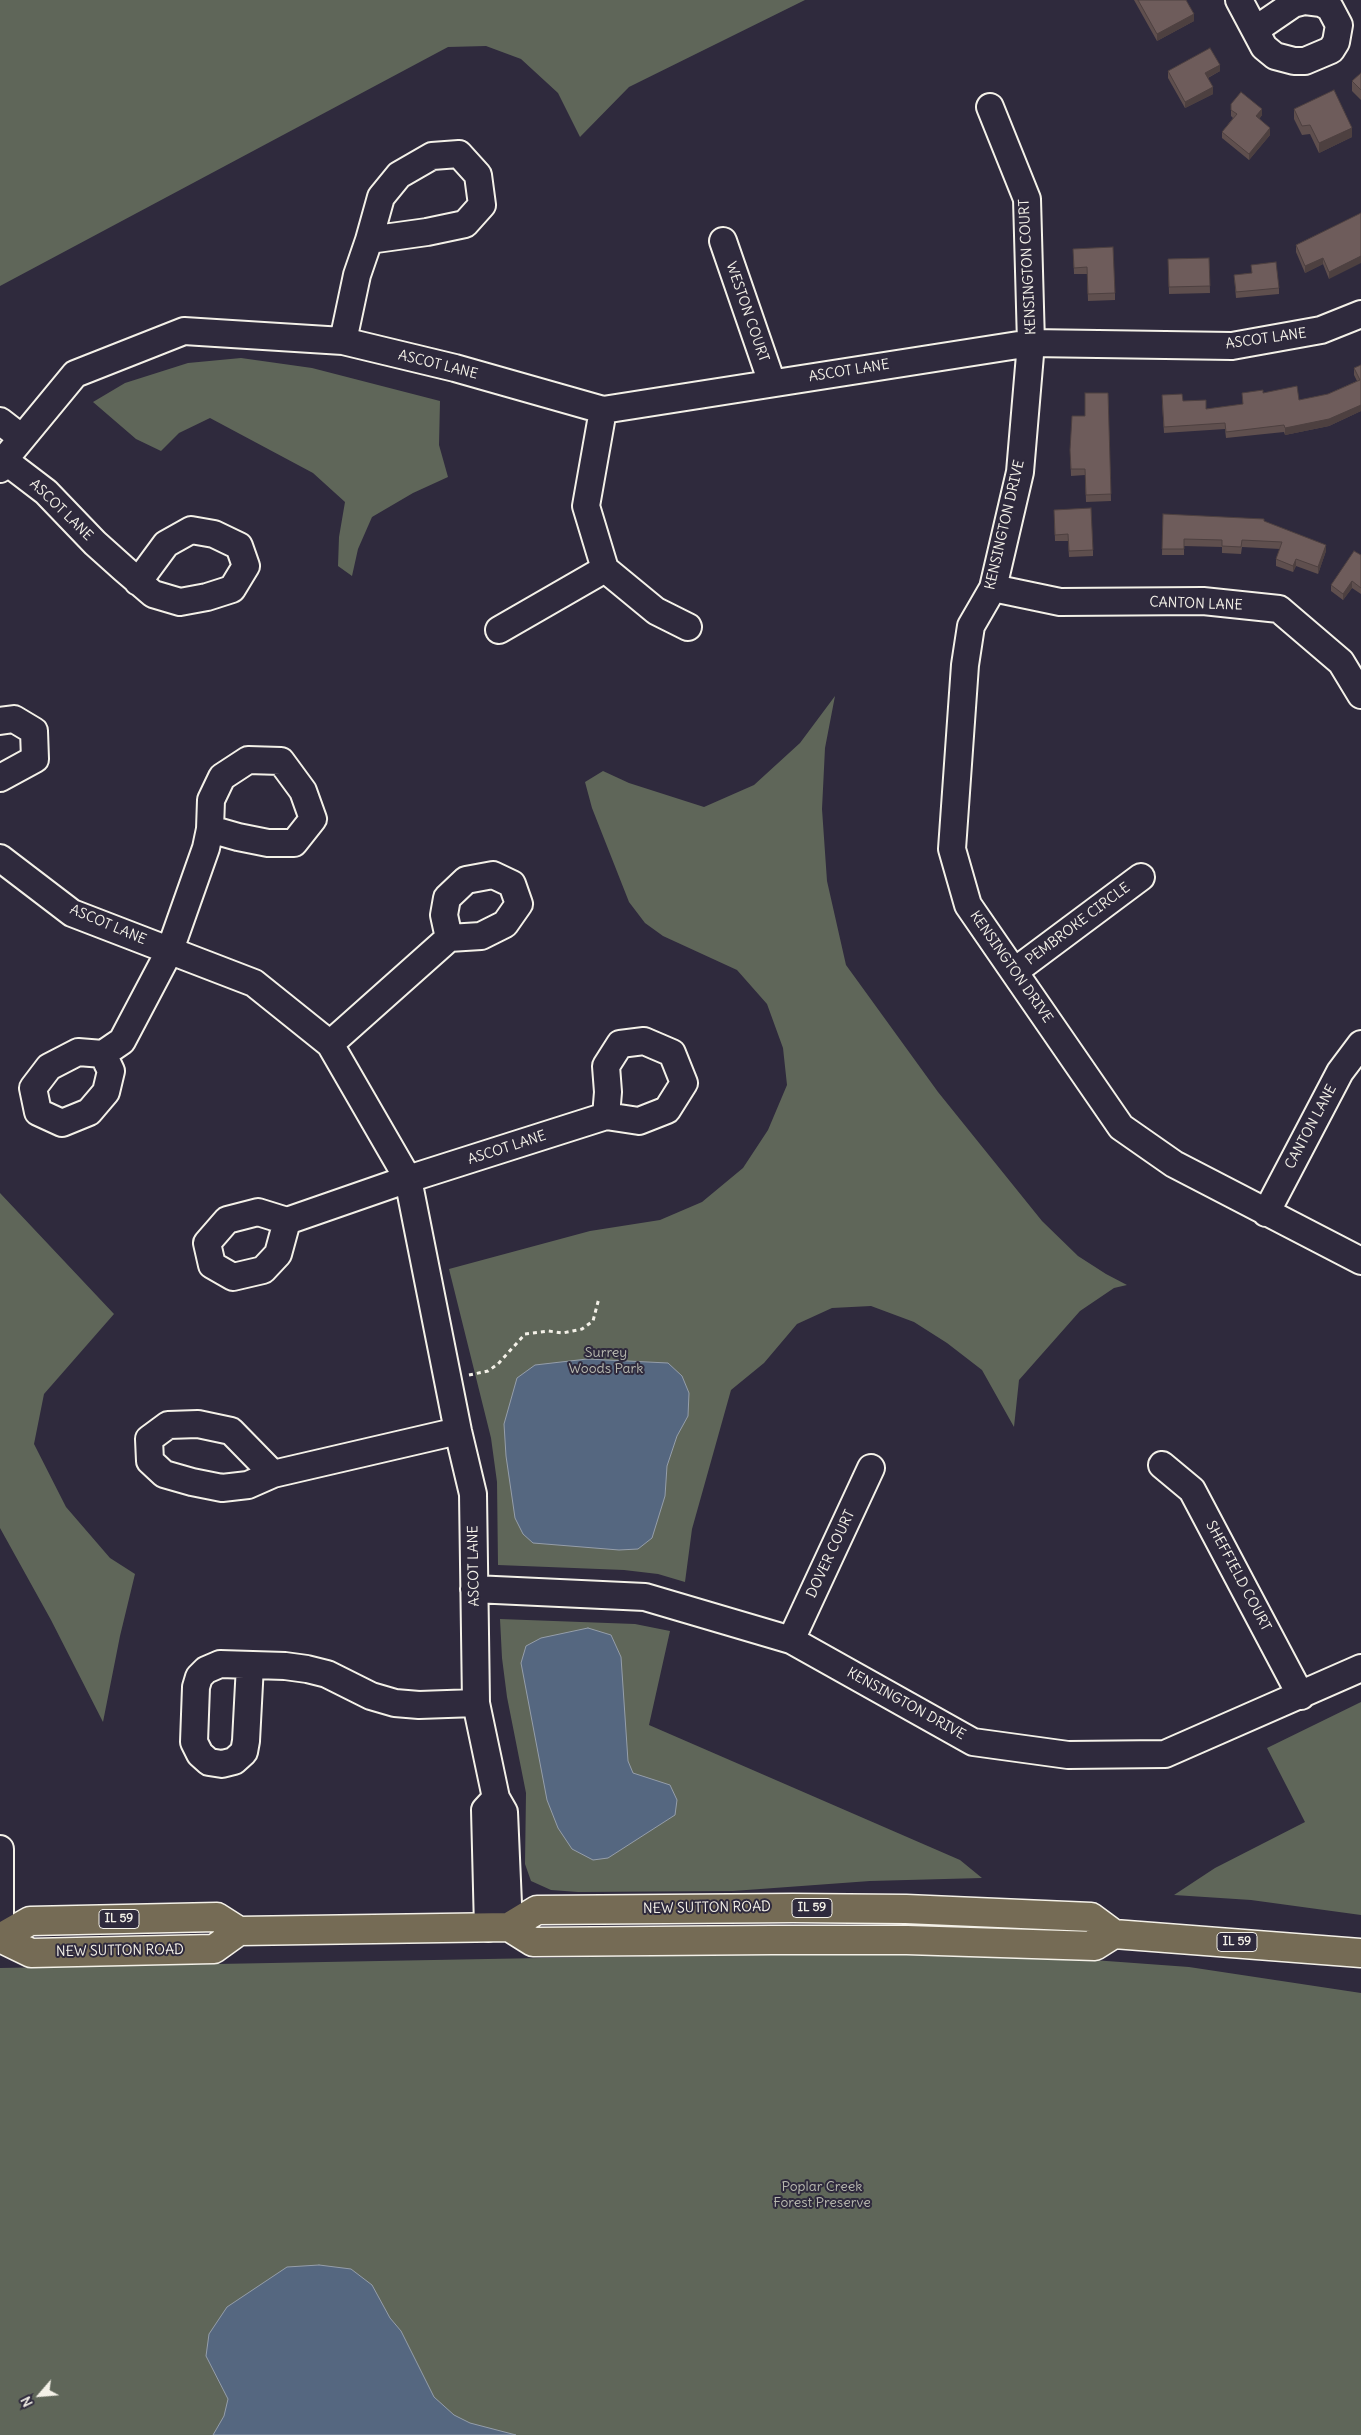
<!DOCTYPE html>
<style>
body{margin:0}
#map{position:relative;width:1361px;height:2435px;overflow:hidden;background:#2f2a3d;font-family:Delius,sans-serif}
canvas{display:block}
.north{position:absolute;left:15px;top:2370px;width:50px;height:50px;-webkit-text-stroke:4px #2f2a3d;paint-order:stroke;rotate:243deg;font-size:14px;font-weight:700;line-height:20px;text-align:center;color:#f4f1e8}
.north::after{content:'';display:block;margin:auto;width:18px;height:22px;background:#f4f1e8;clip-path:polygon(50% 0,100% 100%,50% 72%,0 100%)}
</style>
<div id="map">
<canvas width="1361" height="2435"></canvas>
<div class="north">N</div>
</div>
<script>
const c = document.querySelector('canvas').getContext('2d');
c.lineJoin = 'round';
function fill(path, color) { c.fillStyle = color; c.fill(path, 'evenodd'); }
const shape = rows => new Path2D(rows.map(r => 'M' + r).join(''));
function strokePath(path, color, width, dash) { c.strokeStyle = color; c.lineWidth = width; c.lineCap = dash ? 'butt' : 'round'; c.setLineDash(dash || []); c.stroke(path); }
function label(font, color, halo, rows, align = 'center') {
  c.font = font + ' Delius,sans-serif'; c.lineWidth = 4; c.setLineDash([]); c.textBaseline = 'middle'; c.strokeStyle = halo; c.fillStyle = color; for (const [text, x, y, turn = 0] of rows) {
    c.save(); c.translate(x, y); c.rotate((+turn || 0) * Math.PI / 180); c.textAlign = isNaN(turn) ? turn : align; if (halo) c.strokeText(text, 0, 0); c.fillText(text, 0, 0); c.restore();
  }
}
fill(shape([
 [0,0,805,0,629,87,580,137,558,93,521,59,486,46,448,47,0,286],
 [241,358,312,368,440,401,439,445,448,477,413,493,372,517,358,549,352,576,338,566,339,537,345,502,313,473,210,418,179,433,161,451,136,439,93,402,125,383,188,363],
 [835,696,825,748,822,809,827,881,846,965,938,1092,1042,1221,1078,1256,1106,1274,1127,1285,1114,1288,1080,1311,1019,1380,1014,1427,982,1370,947,1343,914,1322,871,1306,832,1308,797,1324,764,1363,731,1390,692,1529,685,1582,658,1574,624,1570,498,1565,497,1482,491,1438,449,1269,590,1231,660,1220,702,1202,743,1168,768,1130,787,1085,783,1048,767,1004,737,970,663,936,645,923,629,902,592,808,585,782,603,771,629,783,704,807,754,785,800,743],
 [0,1193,114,1314,44,1394,34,1444,66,1507,110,1558,135,1574,120,1636,103,1722,51,1620,0,1528],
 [500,1619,635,1624,670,1631,649,1725,960,1860,982,1878,870,1881,733,1891,578,1892,551,1890,531,1881,525,1864,526,1793,507,1697,502,1658],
 [1361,1702,1361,1915,1251,1900,1174,1895,1215,1868,1305,1822,1267,1748],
 [812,1953,1052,1957,1189,1967,1361,1993,1361,2435,0,2435,0,1968]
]), '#5f6659');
const water = shape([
 [587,1359,668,1363,682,1376,689,1393,688,1416,677,1436,667,1466,665,1496,652,1538,638,1549,619,1550,533,1543,523,1534,515,1518,506,1456,504,1424,517,1378,535,1365,587,1359],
 [588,1628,611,1635,621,1657,628,1761,633,1773,670,1785,677,1800,675,1815,608,1858,593,1860,572,1849,558,1828,547,1800,521,1663,526,1646,541,1638,588,1628],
 [319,2265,351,2269,372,2285,390,2318,401,2331,434,2397,454,2415,470,2423,516,2435,213,2435,224,2416,228,2399,206,2356,209,2334,227,2307,287,2267,319,2265]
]);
fill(water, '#556780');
strokePath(water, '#959eaa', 1);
const minor = shape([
 [1239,0,1264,47,1275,56,1294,61,1305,61,1331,50,1336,42,1339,25,1330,8,1321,3,1305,1,1293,4,1255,30],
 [990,107,1027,199,1031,343,1020,472,993,588,971,626,965,665,952,849,968,905,1121,1127,1174,1164,1361,1261],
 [723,241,772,383],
 [343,341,357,275,369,240,427,232,465,224,482,205,478,175,459,154,432,156,399,175,381,197,369,240],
 [603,410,586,506,605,569,656,611,688,627],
 [0,421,22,438],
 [4,460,46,492,95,543,124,569,153,594,180,602,207,597,232,589,246,566,239,546,214,534,191,530,166,544,138,582],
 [0,469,4,460,75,374,184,331,343,341,455,368,603,410,1031,343,1232,346,1321,330,1361,314],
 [993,588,1060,602,1203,601,1279,609,1341,662,1361,695],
 [499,630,605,569],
 [0,721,14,719,34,731,35,759,0,778],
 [0,858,72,913,254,983,330,1044,408,1179,458,1431,473,1494,476,1703,496,1798,504,1812,509,1927],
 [1015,971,1141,877],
 [330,1044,449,938,481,936,505,924,519,904,512,884,493,875,466,880,447,898,444,915,449,938],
 [103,1054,111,1071,106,1092,89,1112,62,1123,38,1112,33,1088,49,1067,78,1052,103,1054,122,1041,170,950,206,848,210,829,238,837,268,843,294,843,313,819,303,791,281,761,248,760,222,777,211,800,210,829],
 [1266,1213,1340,1072,1361,1044],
 [287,1221,278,1254,263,1270,233,1277,212,1265,207,1243,227,1220,258,1212,287,1221,408,1179,606,1116,639,1121,667,1110,684,1083,672,1053,644,1041,620,1044,606,1066,608,1092,606,1116],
 [1162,1465,1192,1490,1301,1696],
 [273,1474,248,1485,222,1488,192,1482,164,1474,150,1461,149,1439,168,1425,198,1424,231,1431,273,1474,458,1431],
 [474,1589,645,1597,791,1640,973,1742,1068,1755,1165,1754,1361,1668],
 [791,1640,871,1468],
 [250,1665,246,1741,244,1752,234,1761,222,1764,209,1762,200,1754,194,1742,196,1687,199,1677,206,1670,220,1664,285,1666,307,1669,327,1674,371,1696,395,1703,419,1705,476,1703],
 [0,1849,0,1938],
 [488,1928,485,1810,496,1798]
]);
const major = shape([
 [509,1927,533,1942,771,1940,907,1940,1095,1946,1114,1934],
 [0,1938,31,1953,214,1949,239,1931,509,1927,537,1910,793,1908,906,1909,1091,1917,1114,1934,1361,1953],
 [0,1938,30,1921,217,1917,239,1931]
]);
strokePath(minor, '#f4f1e8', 30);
strokePath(major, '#f4f1e8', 31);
strokePath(shape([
 [469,1375,488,1371,498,1364,525,1334,548,1331,563,1333,582,1329,593,1321,599,1298]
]), '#f4f1e8', 3, [4, 4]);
strokePath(minor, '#2f2a3d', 26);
strokePath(major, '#756b55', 28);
fill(shape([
 [1134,0,1186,0,1194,21,1157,41],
 [1168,71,1220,71,1208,78,1213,94,1185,108,1168,78],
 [1361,73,1361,100,1352,91,1352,81],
 [1231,104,1262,115,1259,119,1270,135,1249,160,1222,138,1222,132,1233,118,1231,116],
 [1294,109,1352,137,1319,153,1310,134,1302,135,1294,119],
 [1361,213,1329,279,1323,264,1305,273,1296,252,1296,245],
 [1073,249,1115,293,1115,300,1088,301,1087,274,1074,274],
 [1209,258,1210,293,1169,294,1168,259],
 [1251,265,1279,288,1279,294,1236,298,1234,275,1252,273],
 [1361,365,1361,411,1329,426,1285,435,1284,432,1226,438,1225,429,1164,433,1162,402,1183,401,1206,409,1243,404,1242,393,1263,393,1299,400,1328,394,1357,381,1354,375,1354,368],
 [1108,393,1111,501,1086,502,1085,475,1071,476,1070,450,1085,416],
 [1054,510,1093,550,1093,556,1069,557,1068,541,1055,541],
 [1163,514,1264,521,1326,551,1318,574,1296,566,1293,572,1276,566,1276,559,1280,549,1242,547,1241,554,1222,553,1222,547,1184,546,1184,555,1162,555],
 [1361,555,1361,594,1352,588,1343,600,1331,591,1331,585]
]), '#5f4f4e');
fill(shape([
 [1194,14,1194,21,1157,41,1157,34],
 [1220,65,1220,71,1205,79,1205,73],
 [1213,87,1213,94,1185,108,1185,102],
 [1262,109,1262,115,1256,123,1256,116],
 [1270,128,1270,135,1249,160,1249,154],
 [1352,128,1352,137,1319,153,1319,143],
 [1361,256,1361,263,1329,279,1329,272],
 [1323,258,1323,264,1305,273,1305,266],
 [1361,405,1361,411,1329,426,1285,435,1285,428],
 [1326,545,1326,551,1318,574,1318,567],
 [1296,559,1296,566,1293,572,1293,566],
 [1352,581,1352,588,1343,600,1343,594]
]), '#4d4040');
const building = shape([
 [1138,0,1186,0,1194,14,1157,34,1138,0],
 [1210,48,1220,65,1205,73,1213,87,1185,102,1168,71,1210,48],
 [1361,73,1361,90,1352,81,1361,73],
 [1334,90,1352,128,1319,143,1310,125,1302,126,1294,109,1334,90],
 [1241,92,1262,109,1256,116,1270,128,1249,154,1222,132,1237,114,1231,110,1231,104,1241,92],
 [1361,213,1361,256,1329,272,1323,258,1305,266,1296,245,1361,213],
 [1113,247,1115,293,1088,294,1087,267,1074,268,1073,249,1113,247],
 [1209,258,1210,286,1169,287,1168,259,1209,258],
 [1276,262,1279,288,1236,292,1234,275,1252,273,1251,265,1276,262],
 [1361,365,1361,405,1329,419,1285,428,1284,425,1226,432,1225,423,1164,427,1162,395,1182,394,1183,401,1206,400,1206,409,1243,404,1242,393,1263,390,1263,393,1297,386,1299,400,1328,394,1360,380,1354,368,1361,365],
 [1085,393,1108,393,1111,494,1086,495,1085,469,1071,469,1070,450,1072,416,1085,416,1085,393],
 [1091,508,1093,550,1069,551,1068,534,1055,535,1054,510,1091,508],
 [1163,514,1264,519,1264,521,1326,545,1318,567,1296,559,1293,566,1276,559,1282,542,1242,540,1241,547,1222,546,1222,540,1184,539,1184,549,1162,549,1163,514],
 [1354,551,1361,555,1361,588,1352,581,1343,594,1331,585,1354,551]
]);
fill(building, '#6e5c5b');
strokePath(building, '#4d4040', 1);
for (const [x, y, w] of [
 [812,1908,40],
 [119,1919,40],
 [1237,1942,40]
]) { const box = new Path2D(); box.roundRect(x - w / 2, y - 9.5, w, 19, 4); c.fillStyle = '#2f2a3d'; c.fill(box); strokePath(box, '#f4f1e8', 1); }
label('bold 12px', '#f4f1e8', null, [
 ["IL 59",812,1908],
 ["IL 59",119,1919],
 ["IL 59",1237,1942]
]);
label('14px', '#f4f1e8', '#2f2a3d', [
 ["KENSINGTON COURT",1028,267,-93],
 ["WESTON COURT",747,312,71],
 ["ASCOT LANE",1266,339,-8],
 ["ASCOT LANE",438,365,14],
 ["ASCOT LANE",849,371,-9],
 ["ASCOT LANE",61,510,44],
 ["KENSINGTON DRIVE",1005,525,-77],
 ["CANTON LANE",1196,604,2],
 ["PEMBROKE CIRCLE",1078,924,-37],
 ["ASCOT LANE",108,925,23],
 ["KENSINGTON DRIVE",1011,967,55],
 ["CANTON LANE",1311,1127,-62],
 ["ASCOT LANE",507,1148,-18],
 ["DOVER COURT",831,1554,-65],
 ["ASCOT LANE",474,1566,-91],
 ["SHEFFIELD COURT",1238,1576,62],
 ["KENSINGTON DRIVE",906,1704,29],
 ["NEW SUTTON ROAD",707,1908,-1],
 ["NEW SUTTON ROAD",120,1951,-1]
]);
label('14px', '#b8b9af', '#2f2a3d', [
 ["Surrey",606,1353],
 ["Woods Park",606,1369],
 ["Poplar Creek",822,2187],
 ["Forest Preserve",822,2203]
]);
</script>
